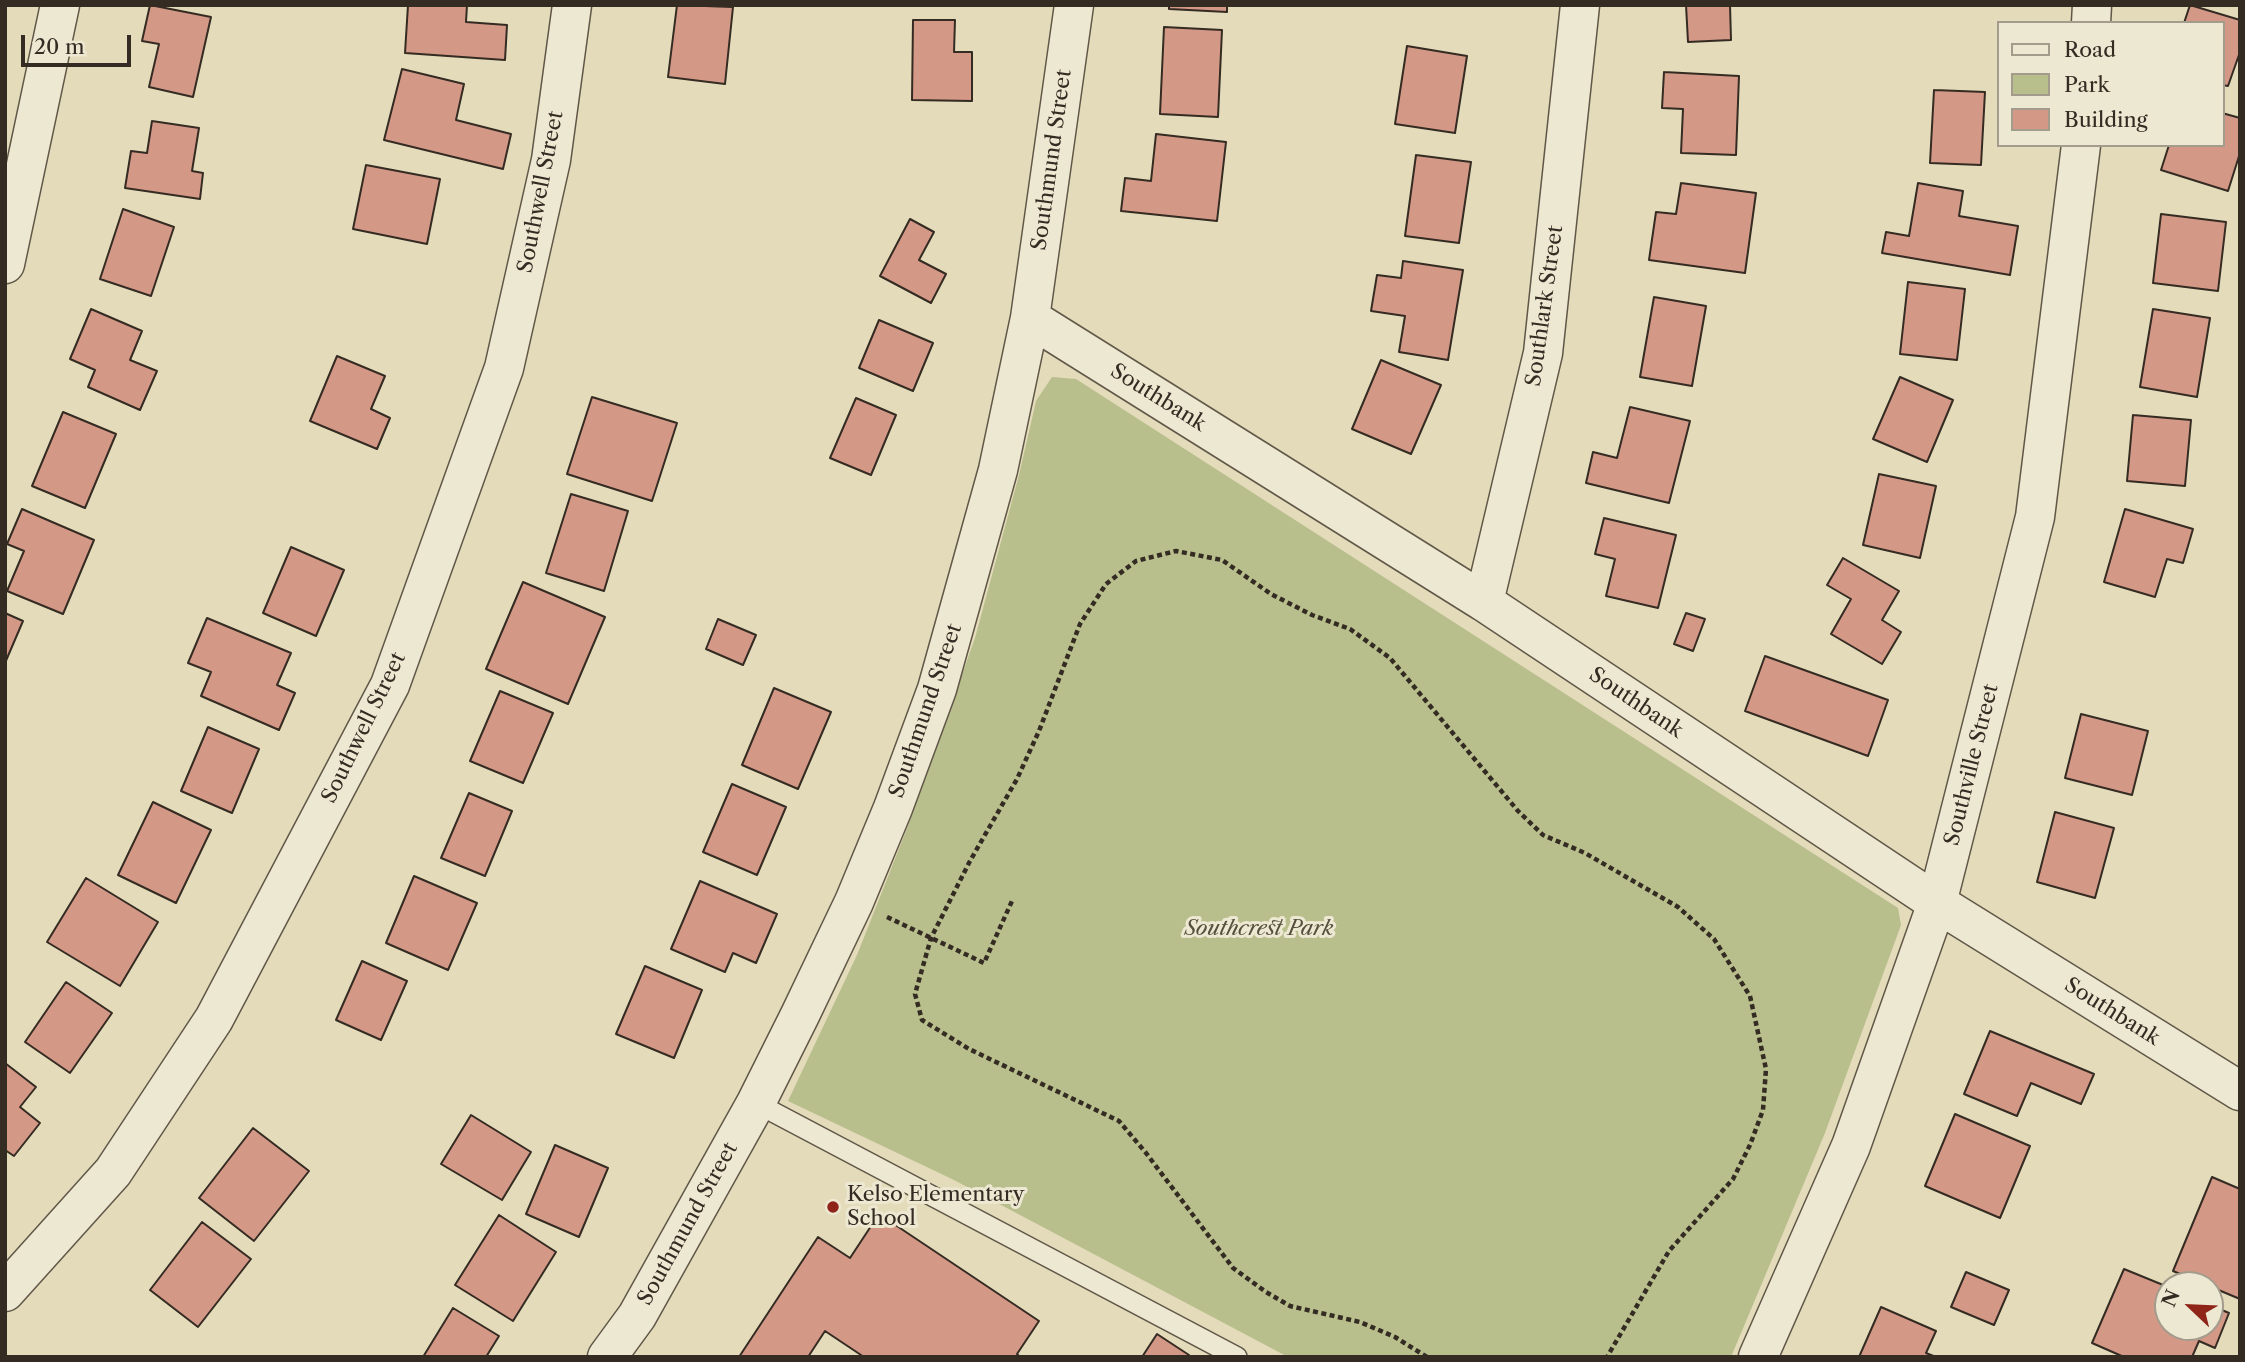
<!DOCTYPE html>
<style>
body{margin:0}
#map{position:relative;width:2245px;height:1362px;overflow:hidden;background:#e4dbba;font-family:"Libre Caslon Text",serif}
canvas{display:block}
.frame{position:absolute;inset:0;border:7px solid #342b22;pointer-events:none}
.legend{position:absolute;left:1997px;top:21px;width:228px;height:126px;box-sizing:border-box;background:#ede8d2;border:2px solid #a39c8c;margin:0;padding:9px 12px;list-style:none;font-size:21px;color:#342b22}
.legend li{display:flex;align-items:center;gap:14px;height:35px}
.legend b{width:35px;border:2px solid #a39c8c}
.north{position:absolute;left:2154px;top:1271px;width:70px;height:70px;box-sizing:border-box;background:#ede8d2;border:2px solid #a39c8c;border-radius:50%;rotate:293deg;font-size:19px;font-weight:700;line-height:28px;text-align:center;color:#342b22}
.north::after{content:'';display:block;margin:auto;width:24px;height:32px;background:#8f2418;clip-path:polygon(50% 0,100% 100%,50% 72%,0 100%)}
.scale{position:absolute;left:21px;top:35px;width:110px;height:32px;box-sizing:border-box;border:4px solid #342b22;border-top:0;padding-left:9px;font-size:21px;line-height:24px;white-space:nowrap;color:#342b22;-webkit-text-stroke:5px #ede8d2;paint-order:stroke}
</style>
<div id="map">
<canvas width="2245" height="1362"></canvas>
<div class="frame"></div>
<ul class="legend">
<li><b style="height:9px;background:#ede8d2"></b>Road</li>
<li><b style="height:19px;background:#b8bf8d"></b>Park</li>
<li><b style="height:19px;background:#d49887"></b>Building</li>
</ul>
<div class="north">N</div>
<div class="scale">20 m</div>
</div>
<script>
const c = document.querySelector('canvas').getContext('2d');
c.lineJoin = 'round';
function fill(path, color) { c.fillStyle = color; c.fill(path, 'evenodd'); }
const shape = rows => new Path2D(rows.map(r => 'M' + r).join(''));
function strokePath(path, color, width, dash) { c.strokeStyle = color; c.lineWidth = width; c.lineCap = dash ? 'butt' : 'round'; c.setLineDash(dash || []); c.stroke(path); }
function label(font, color, halo, rows, align = 'center') {
  c.font = font + ' "Libre Caslon Text",serif'; c.lineWidth = 6; c.setLineDash([]); c.textBaseline = 'middle'; c.strokeStyle = halo; c.fillStyle = color; for (const [text, x, y, turn = 0] of rows) {
    c.save(); c.translate(x, y); c.rotate((+turn || 0) * Math.PI / 180); c.textAlign = isNaN(turn) ? turn : align; if (halo) c.strokeText(text, 0, 0); c.fillText(text, 0, 0); c.restore();
  }
}
fill(shape([
 [1052,377,1076,379,1898,908,1901,925,1825,1133,1731,1357,1288,1357,954,1180,788,1101,857,955,908,826,975,638,1019,475,1036,401]
]), '#b8bf8d');
const building = shape([
 [150,5,211,17,193,97,149,87,159,44,142,41,150,5],
 [408,5,467,5,466,22,507,25,505,60,405,53,408,5],
 [677,5,733,7,725,84,668,77,677,5],
 [1169,5,1227,5,1227,12,1169,9,1169,5],
 [1686,5,1730,5,1731,40,1688,42,1686,5],
 [2190,5,2240,20,2240,52,2228,86,2222,85,2222,23,2184,23,2190,5],
 [913,20,955,20,954,52,972,52,972,101,912,100,913,20],
 [1164,27,1222,30,1218,117,1160,114,1164,27],
 [1407,46,1467,56,1455,133,1395,124,1407,46],
 [402,69,464,84,456,120,511,134,503,169,384,140,402,69],
 [1664,72,1739,76,1736,155,1681,153,1683,109,1662,108,1664,72],
 [1934,90,1985,92,1981,165,1930,163,1934,90],
 [2222,113,2240,118,2240,153,2228,191,2161,170,2169,145,2222,145,2222,113],
 [152,121,199,128,192,171,203,173,200,199,125,188,131,151,147,153,152,121],
 [1156,134,1226,142,1217,221,1121,211,1125,178,1151,181,1156,134],
 [1416,155,1471,162,1459,243,1405,236,1416,155],
 [366,165,440,179,427,244,353,229,366,165],
 [1681,183,1756,193,1745,273,1649,260,1656,212,1676,214,1681,183],
 [1918,183,1963,191,1959,216,2018,226,2010,275,1882,253,1886,232,1909,236,1918,183],
 [123,209,174,227,151,296,100,279,123,209],
 [2161,214,2226,222,2218,291,2153,283,2161,214],
 [910,219,934,232,919,260,946,274,931,303,880,276,910,219],
 [1403,261,1463,270,1448,360,1399,352,1405,316,1371,311,1377,275,1401,278,1403,261],
 [1908,282,1965,289,1957,360,1900,354,1908,282],
 [1654,297,1706,306,1692,386,1640,377,1654,297],
 [91,309,142,331,130,360,157,371,140,410,88,387,95,370,70,359,91,309],
 [2153,309,2210,318,2197,397,2140,387,2153,309],
 [879,320,933,343,913,391,859,368,879,320],
 [337,356,385,376,371,409,390,418,377,449,310,421,337,356],
 [1381,360,1441,385,1411,454,1352,429,1381,360],
 [1900,377,1953,400,1927,462,1873,439,1900,377],
 [592,397,677,423,652,501,567,474,592,397],
 [856,398,896,415,871,475,830,458,856,398],
 [1630,407,1690,421,1669,503,1586,483,1593,452,1617,458,1630,407],
 [63,412,116,434,85,508,32,486,63,412],
 [2133,415,2191,420,2185,486,2127,481,2133,415],
 [1879,474,1936,486,1920,558,1863,545,1879,474],
 [571,494,628,511,604,591,546,573,571,494],
 [22,509,94,540,63,614,7,591,24,551,7,544,22,509],
 [2125,509,2193,529,2183,563,2167,559,2155,597,2104,582,2125,509],
 [1604,518,1676,535,1658,608,1606,596,1615,559,1595,554,1604,518],
 [291,547,344,570,316,636,263,613,291,547],
 [1843,558,1899,591,1882,620,1901,632,1882,664,1831,634,1851,599,1827,585,1843,558],
 [523,582,605,617,568,704,486,669,523,582],
 [5,613,23,621,5,663,5,613],
 [1686,613,1705,619,1693,651,1674,644,1686,613],
 [207,618,291,653,277,685,295,693,279,730,201,696,211,672,188,663,207,618],
 [718,619,756,635,743,665,706,649,718,619],
 [1765,656,1888,700,1868,756,1745,711,1765,656],
 [774,688,831,712,798,789,742,765,774,688],
 [500,691,553,713,523,783,470,761,500,691],
 [2081,714,2148,731,2132,795,2065,778,2081,714],
 [208,727,259,749,232,813,181,791,208,727],
 [732,784,786,807,757,875,703,852,732,784],
 [469,793,512,811,485,876,441,858,469,793],
 [153,802,211,830,176,903,118,875,153,802],
 [2055,812,2114,828,2095,898,2037,882,2055,812],
 [414,876,477,903,448,970,386,943,414,876],
 [86,878,158,922,120,986,47,942,86,878],
 [700,881,777,914,756,963,733,953,725,972,671,949,700,881],
 [362,961,407,981,381,1040,336,1020,362,961],
 [645,966,702,990,674,1058,616,1034,645,966],
 [66,982,112,1013,70,1073,25,1042,66,982],
 [1990,1031,2094,1074,2081,1104,2031,1083,2017,1116,1964,1094,1990,1031],
 [5,1063,36,1087,20,1107,40,1123,14,1156,5,1150,5,1063],
 [1955,1114,2030,1146,2000,1218,1925,1186,1955,1114],
 [471,1115,531,1152,502,1200,441,1164,471,1115],
 [253,1128,309,1171,254,1241,199,1198,253,1128],
 [555,1145,608,1168,579,1237,526,1214,555,1145],
 [2212,1177,2240,1189,2240,1299,2173,1271,2212,1177],
 [879,1214,1039,1321,1017,1354,1020,1357,864,1357,825,1331,808,1357,739,1357,818,1237,850,1258,879,1214],
 [499,1215,556,1252,513,1321,455,1285,499,1215],
 [202,1222,251,1259,198,1327,150,1290,202,1222],
 [2124,1269,2168,1287,2168,1327,2210,1327,2210,1305,2229,1313,2215,1348,2199,1341,2192,1357,2124,1357,2092,1343,2124,1269],
 [1966,1272,2009,1290,1994,1325,1951,1307,1966,1272],
 [1881,1307,1936,1331,1926,1353,1936,1357,1859,1357,1881,1307],
 [453,1308,499,1336,486,1357,423,1357,453,1308],
 [1157,1334,1189,1355,1188,1357,1142,1357,1157,1334]
]);
fill(building, '#d49887');
strokePath(building, '#342b22', 2);
const lane = shape([
 [756,1103,1237,1357]
]);
const street = shape([
 [2091,23,2092,5],
 [5,264,60,5],
 [1030,318,1484,602,1937,903,2240,1091],
 [1484,602,1543,353,1580,5],
 [5,1292,113,1172,214,1019,390,685,504,368,551,160,572,5],
 [607,1357,637,1316,756,1103,800,1015,854,902,893,808,937,689,998,470,1030,318,1074,5],
 [1758,1357,1851,1146,1937,903,2035,517,2081,145]
]);
strokePath(lane, '#605748', 22);
strokePath(street, '#605748', 41);
strokePath(shape([
 [887,917,984,963,1012,901],
 [1427,1357,1395,1337,1360,1322,1290,1306,1266,1292,1233,1268,1146,1153,1119,1121,969,1049,922,1020,915,994,931,938,970,861,1017,779,1039,731,1080,624,1106,584,1136,561,1176,551,1222,560,1271,594,1312,615,1350,629,1390,658,1518,811,1543,835,1585,853,1678,907,1714,939,1750,996,1766,1069,1763,1110,1750,1145,1733,1179,1669,1251,1607,1357]
]), '#342b22', 4.5, [5, 3.5]);
strokePath(lane, '#ede8d2', 19);
strokePath(street, '#ede8d2', 38);
for (const [x, y, r, color] of [
 [833,1207,7,"#8f2418"]
]) { const dot = new Path2D(); dot.arc(x, y, r, 0, 2 * Math.PI); c.fillStyle = color; c.fill(dot); strokePath(dot, '#ede8d2', 2.5); }
label('21px', '#342b22', '#ede8d2', [
 ["Southmund Street",1052,160,-82],
 ["Southwell Street",541,192,-79],
 ["Southlark Street",1545,306,-82],
 ["Southbank",1158,398,32],
 ["Southbank",1636,703,34],
 ["Southmund Street",926,711,-71],
 ["Southwell Street",364,728,-64],
 ["Southville Street",1972,765,-76],
 ["Southbank",2112,1012,32],
 ["Southmund Street",688,1224,-61]
]);
label('italic 21px', '#55503d', '#ede8d2', [
 ["Southcrest Park",1259,929]
]);
label('21px', '#342b22', '#ede8d2', [
 ["Kelso Elementary",847,1195],
 ["School",847,1219]
], 'left');
</script>
